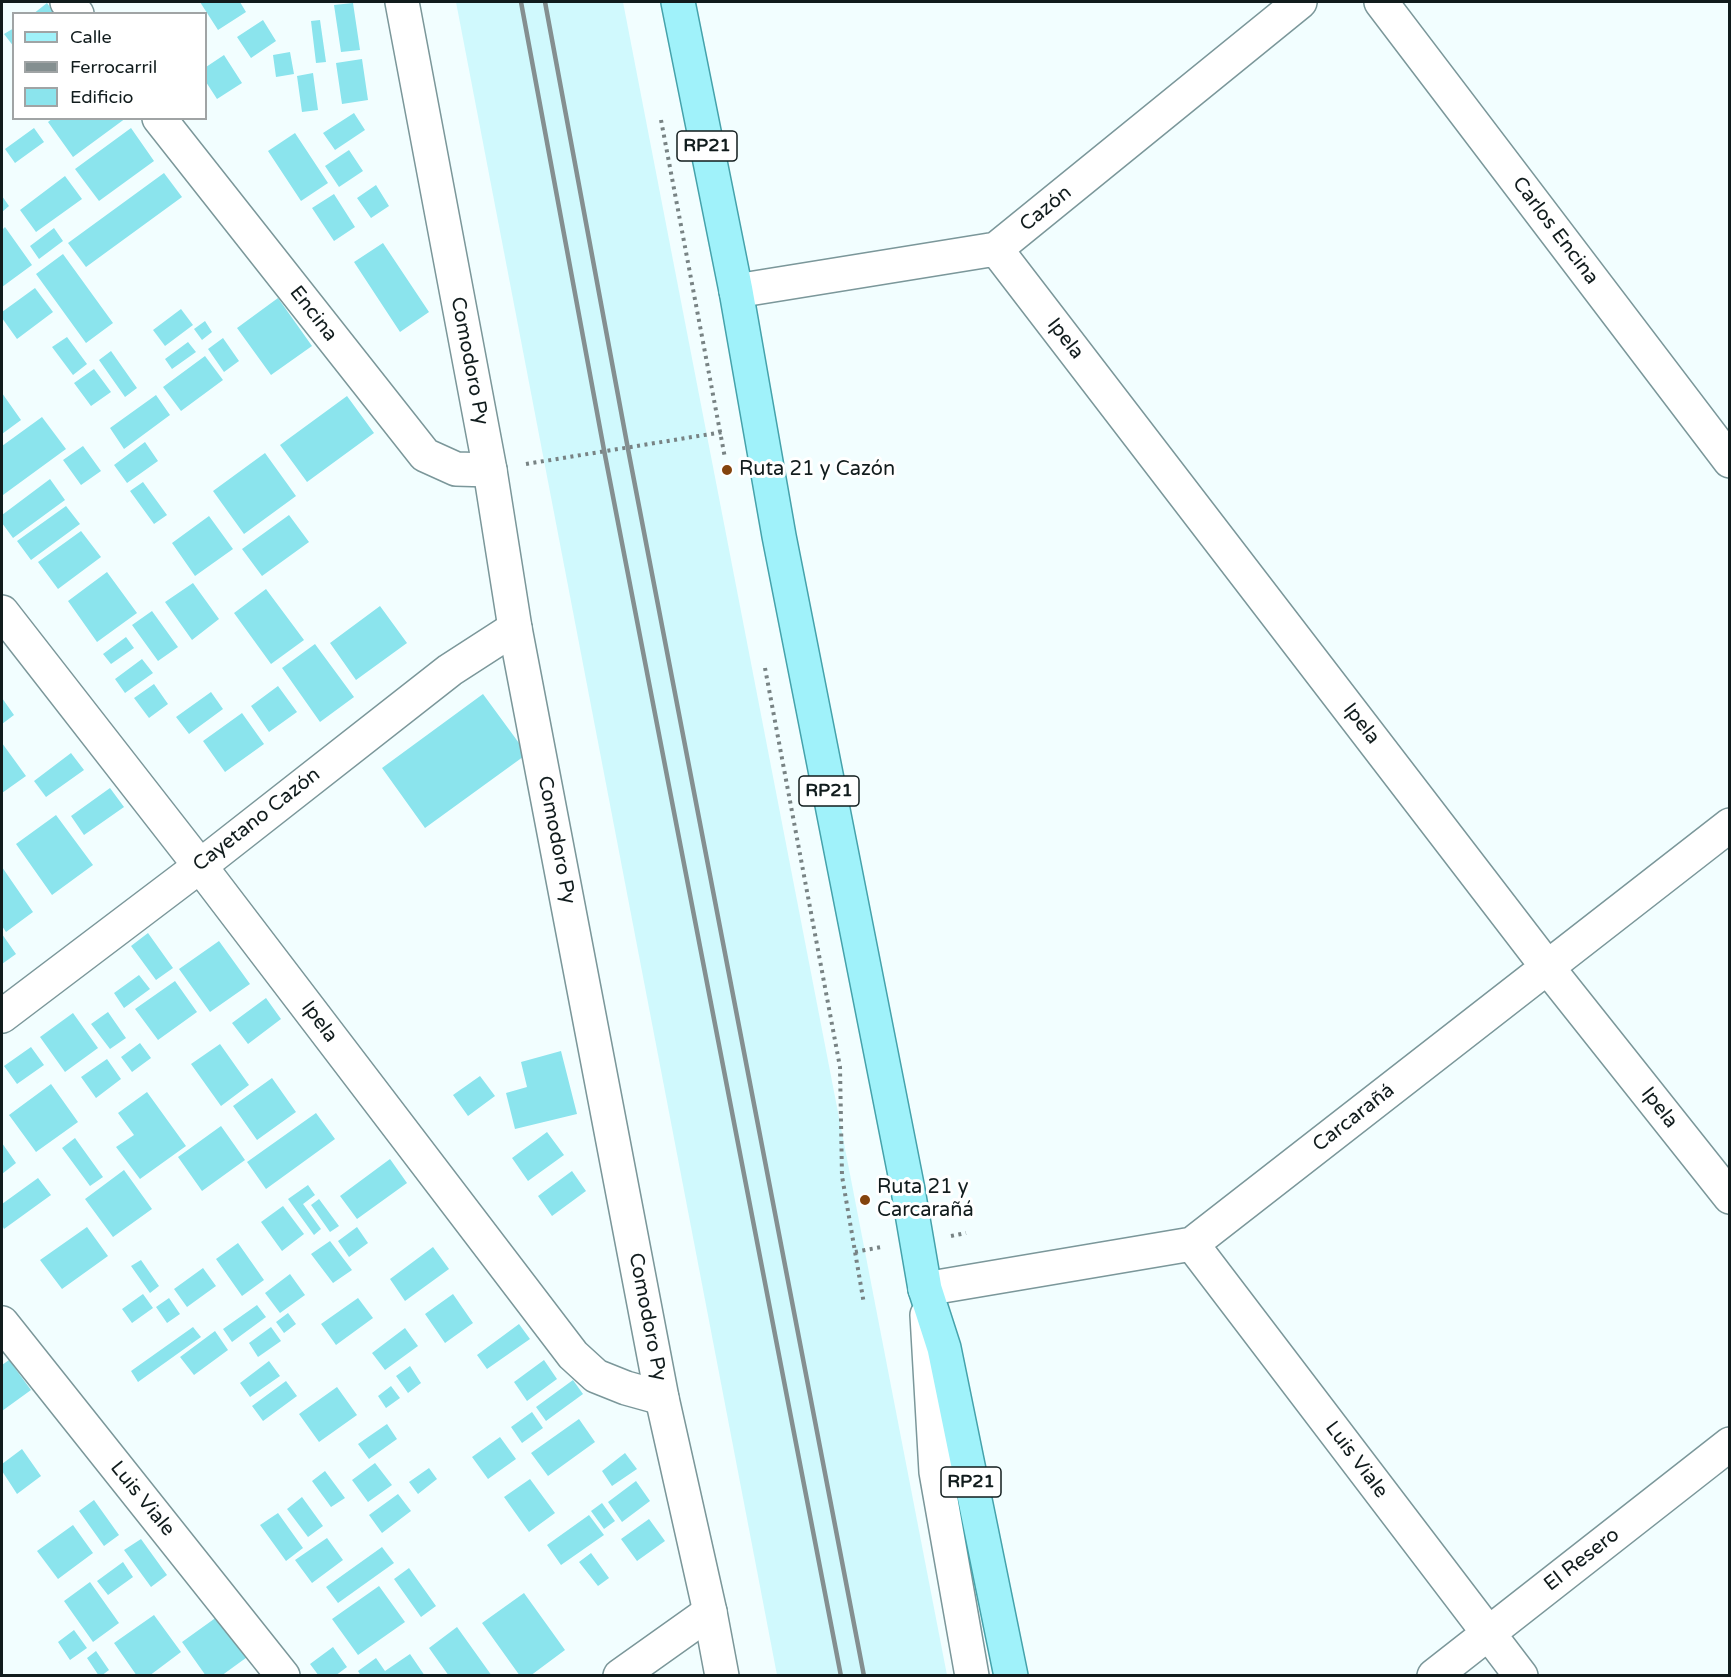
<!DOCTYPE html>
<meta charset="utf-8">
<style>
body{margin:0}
#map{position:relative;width:1731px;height:1677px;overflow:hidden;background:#f2feff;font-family:"Varela Round",sans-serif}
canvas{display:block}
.frame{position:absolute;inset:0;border:3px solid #111c1d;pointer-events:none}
.legend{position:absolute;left:12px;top:12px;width:195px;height:108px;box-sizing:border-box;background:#fff;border:2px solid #a0a4a5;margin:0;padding:8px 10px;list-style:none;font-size:18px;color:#111c1d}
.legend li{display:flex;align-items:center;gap:12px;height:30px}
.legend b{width:30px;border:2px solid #a0a4a5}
</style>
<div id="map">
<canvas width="1731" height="1677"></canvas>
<div class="frame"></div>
<ul class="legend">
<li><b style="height:8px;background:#a0f2fa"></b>Calle</li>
<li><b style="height:8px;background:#848f90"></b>Ferrocarril</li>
<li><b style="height:16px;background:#8be4ed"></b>Edificio</li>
</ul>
</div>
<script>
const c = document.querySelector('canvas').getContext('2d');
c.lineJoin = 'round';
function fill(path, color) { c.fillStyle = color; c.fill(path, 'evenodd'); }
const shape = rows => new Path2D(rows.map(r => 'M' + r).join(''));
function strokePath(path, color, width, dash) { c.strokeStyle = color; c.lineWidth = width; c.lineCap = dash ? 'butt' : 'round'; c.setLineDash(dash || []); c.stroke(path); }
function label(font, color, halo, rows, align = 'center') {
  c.font = font + ' "Varela Round",sans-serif'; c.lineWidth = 6; c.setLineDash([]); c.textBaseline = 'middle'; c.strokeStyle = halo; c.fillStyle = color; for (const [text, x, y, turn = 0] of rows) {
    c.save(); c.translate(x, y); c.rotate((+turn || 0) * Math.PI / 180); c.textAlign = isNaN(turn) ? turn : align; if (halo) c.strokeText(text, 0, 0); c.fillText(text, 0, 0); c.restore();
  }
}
fill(shape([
 [456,2,623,2,947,1675,777,1675]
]), '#d0f9fd');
fill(shape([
 [200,2,240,2,246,12,218,30],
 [47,3,55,14,33,14],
 [353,3,360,50,341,52,334,5],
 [263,20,276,41,251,58,237,37],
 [320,20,326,62,316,63,311,21],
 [14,28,14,47,4,34],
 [290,52,294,74,276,77,273,55],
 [224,55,242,83,217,99,206,82,206,67],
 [362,59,368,100,342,104,336,63],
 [313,73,318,110,302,112,297,76],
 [354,113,365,130,335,150,323,133],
 [53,118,126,118,73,157,48,122],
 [34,128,44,142,15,163,5,149],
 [131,128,154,161,99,201,75,169],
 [295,133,328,183,301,201,268,151],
 [349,150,363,171,339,187,325,166],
 [164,173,182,197,86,267,68,243],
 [65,176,82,199,36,232,20,210],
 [376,185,389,206,371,218,357,198],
 [334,194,355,227,334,241,312,208],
 [2,196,9,206,2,212],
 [5,227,32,265,2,287,2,230],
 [54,228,63,241,39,259,30,246],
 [383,243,429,312,400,332,354,262],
 [63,254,113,323,86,343,36,274],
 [35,288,53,312,17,339,2,318,2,312],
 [278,298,312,346,271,375,237,328],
 [181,309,193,325,165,346,153,330],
 [205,321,212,332,202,340,194,329],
 [67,337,87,364,73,375,52,347],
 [223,338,239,361,224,372,208,349],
 [188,342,196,352,172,369,165,359],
 [111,351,137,388,125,397,99,360],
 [205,356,223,380,181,411,163,387],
 [94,369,111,392,91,406,74,383],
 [2,393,21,420,2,434],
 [156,395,170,415,124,449,110,428],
 [347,396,374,433,307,482,280,445],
 [42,417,66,449,3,495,2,492,2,446],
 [145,442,158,461,127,483,114,465],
 [83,446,101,471,81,485,63,460],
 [265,453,296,496,244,534,213,491],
 [50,479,65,500,13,538,2,523,2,515],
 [143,482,167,515,154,524,130,491],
 [66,506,80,524,31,560,17,541],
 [289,515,309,542,262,576,242,549],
 [209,516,233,549,195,576,172,543],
 [81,531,101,557,58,589,38,562],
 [107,572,137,613,97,642,68,601],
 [193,583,219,619,192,640,165,602],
 [266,589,304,640,271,664,234,613],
 [380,606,407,643,356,680,330,643],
 [152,611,178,647,158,661,132,625],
 [126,637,134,648,111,664,103,654],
 [315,644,354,697,320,722,282,668],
 [142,659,153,673,125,693,115,679],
 [154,684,168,704,149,718,134,698],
 [278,686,297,712,269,732,251,706],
 [211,692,223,709,189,734,176,717],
 [483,694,527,754,425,828,382,768],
 [2,698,14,715,2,724],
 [242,713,264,744,225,772,203,741],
 [2,743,26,776,2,793],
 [71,753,84,770,46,797,34,781],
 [110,788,124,807,84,835,71,816],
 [56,815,93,865,52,895,16,844],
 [2,867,33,912,6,932,2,926],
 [148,933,173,968,156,980,131,946],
 [2,934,16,954,2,964],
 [219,941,250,984,210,1012,179,969],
 [139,975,150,989,124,1008,114,993],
 [175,981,197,1012,158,1040,135,1009],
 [266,998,281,1019,248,1044,232,1023],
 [108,1012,126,1038,110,1049,91,1024],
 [73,1013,98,1048,65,1072,40,1037],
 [140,1043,151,1058,132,1072,121,1057],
 [220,1044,249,1085,221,1106,191,1064],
 [31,1047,44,1065,17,1084,4,1066],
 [561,1051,577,1114,515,1129,506,1093,527,1087,521,1062],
 [107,1059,121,1079,96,1098,81,1077],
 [480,1076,495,1096,468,1116,453,1095],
 [272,1078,296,1112,257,1140,233,1106],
 [51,1084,78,1122,36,1152,9,1115],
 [147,1092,186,1146,140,1179,116,1147,134,1135,118,1113],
 [316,1113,335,1139,266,1189,247,1162],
 [221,1126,245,1160,202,1191,178,1157],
 [547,1132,564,1155,528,1181,512,1158],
 [75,1138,103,1177,90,1186,62,1148],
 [2,1143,16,1163,2,1174],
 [390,1159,407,1183,357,1219,340,1196],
 [124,1170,152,1209,113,1237,85,1199],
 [572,1171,586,1191,552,1216,538,1196],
 [38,1178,51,1195,4,1229,2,1225,2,1204],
 [308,1185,315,1195,303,1204,321,1229,314,1235,288,1199],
 [319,1199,339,1226,330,1232,311,1205],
 [283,1206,304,1234,282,1251,261,1222],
 [87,1227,108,1256,62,1289,40,1260],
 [357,1227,368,1243,349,1257,338,1241],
 [330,1241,352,1270,333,1283,311,1254],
 [238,1243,264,1280,242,1296,216,1259],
 [433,1247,449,1269,405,1301,390,1279],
 [141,1260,159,1286,150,1293,131,1266],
 [203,1268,216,1286,187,1307,174,1289],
 [290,1274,305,1295,280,1313,265,1293],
 [143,1294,153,1308,132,1323,122,1309],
 [453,1294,473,1323,445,1343,425,1314],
 [169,1298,180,1314,167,1323,156,1307],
 [358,1298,373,1318,336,1345,321,1324],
 [257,1305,266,1317,232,1342,223,1329],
 [288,1313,296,1324,284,1333,276,1322],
 [519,1324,530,1339,487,1369,477,1355],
 [193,1327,201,1337,138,1382,131,1371],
 [271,1327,281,1341,258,1357,249,1343],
 [405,1328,418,1346,385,1370,372,1353],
 [215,1331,228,1350,194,1375,180,1357],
 [9,1360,31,1390,2,1411,2,1365],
 [544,1360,557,1379,527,1401,514,1382],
 [269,1361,280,1376,250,1397,240,1383],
 [410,1366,421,1383,408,1393,396,1376],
 [573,1380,583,1394,546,1421,536,1407],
 [286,1381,297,1396,263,1421,252,1406],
 [391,1386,400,1398,386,1408,378,1396],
 [337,1387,357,1415,319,1442,299,1414],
 [532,1412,543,1428,522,1443,511,1427],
 [579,1419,595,1442,548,1476,531,1453],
 [387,1424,397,1439,369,1459,358,1444],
 [500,1437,516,1459,488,1479,472,1457],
 [22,1449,41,1476,17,1494,2,1471,2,1464],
 [625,1453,637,1469,612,1486,602,1471],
 [375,1463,392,1485,368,1502,352,1480],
 [429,1468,437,1479,418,1494,409,1482],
 [325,1471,345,1498,331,1507,312,1481],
 [530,1479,555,1513,529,1532,504,1497],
 [636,1481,650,1501,622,1522,608,1502],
 [398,1494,411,1511,382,1533,369,1515],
 [302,1497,323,1526,308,1537,287,1509],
 [94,1500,119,1535,104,1546,79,1511],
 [602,1503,615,1521,604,1529,591,1511],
 [278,1513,303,1548,286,1561,260,1525],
 [589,1515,604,1535,561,1565,547,1545],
 [649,1519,665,1541,637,1561,621,1539],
 [73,1525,93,1553,58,1579,37,1551],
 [327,1538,343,1560,312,1583,295,1560],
 [141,1539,167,1575,151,1587,124,1550],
 [382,1547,394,1563,338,1603,326,1587],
 [591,1553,609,1578,598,1586,579,1562],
 [123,1562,133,1577,108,1595,97,1581],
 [409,1568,436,1606,421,1617,394,1579],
 [90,1582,119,1623,93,1642,64,1601],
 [379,1586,405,1622,358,1655,332,1619],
 [524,1593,565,1650,530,1676,520,1676,482,1623],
 [221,1614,250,1655,221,1676,206,1676,182,1642],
 [154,1615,181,1652,149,1676,137,1676,114,1643],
 [457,1627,492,1676,449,1676,429,1648],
 [74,1630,87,1648,70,1660,58,1642],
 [333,1647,347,1667,335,1676,319,1676,310,1664],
 [96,1651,109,1670,101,1676,99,1676,87,1658],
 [410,1654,425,1676,361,1676,358,1671,376,1658,385,1671]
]), '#8be4ed');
const minor = shape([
 [67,2,77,14],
 [1381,2,1730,461],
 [159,118,425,455,456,469,490,470],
 [996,249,1548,968,1730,1197],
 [736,291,996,249,1300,2],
 [2,612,200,866,573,1355,596,1376,626,1388,662,1398],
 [2,1016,200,866,450,670,515,628],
 [1192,1244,1521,1676],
 [925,1289,1192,1244,1730,825],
 [2,1323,283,1676],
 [620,1676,710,1612],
 [1434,1676,1730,1444]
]);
const tertiary = shape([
 [402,2,490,470,515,628,662,1398,710,1612,722,1676]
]);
const secondary = shape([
 [927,1315,936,1472,972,1676]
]);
const primary = shape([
 [678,2,736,291,779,536,908,1190,925,1289,944,1348,1011,1676]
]);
strokePath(minor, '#7b979a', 36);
strokePath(tertiary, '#7b979a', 36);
strokePath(secondary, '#7b979a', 36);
strokePath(primary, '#45a2ab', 36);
strokePath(shape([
 [661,120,725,458],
 [526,464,723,432],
 [765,668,840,1067,842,1176,864,1304],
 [951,1236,966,1233],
 [855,1252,881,1247]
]), '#788384', 4, [3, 4.5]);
strokePath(minor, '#fff', 33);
strokePath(tertiary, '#fff', 33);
strokePath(secondary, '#fff', 33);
strokePath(primary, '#a0f2fa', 33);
strokePath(shape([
 [521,2,604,450,841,1676],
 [545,2,628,449,864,1676]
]), '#848f90', 4.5);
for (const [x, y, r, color] of [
 [727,470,6,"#84440d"],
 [865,1200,6,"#84440d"]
]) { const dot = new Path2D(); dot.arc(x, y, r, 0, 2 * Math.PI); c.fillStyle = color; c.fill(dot); strokePath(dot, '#fff', 2); }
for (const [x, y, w] of [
 [707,146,60],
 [829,791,60],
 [971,1482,60]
]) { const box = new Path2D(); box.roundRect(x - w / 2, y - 15, w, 30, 4.5); c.fillStyle = '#fff'; c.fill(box); strokePath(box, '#111c1d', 1.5); }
label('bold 18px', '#111c1d', null, [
 ["RP21",707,146],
 ["RP21",829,791],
 ["RP21",971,1482]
]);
label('20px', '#111c1d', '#fff', [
 ["Cazón",1046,209,-39],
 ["Carlos Encina",1555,231,53],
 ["Encina",313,314,52],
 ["Ipela",1065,339,52],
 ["Comodoro Py",469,361,79],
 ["Ipela",1361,724,52],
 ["Cayetano Cazón",257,820,-38],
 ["Comodoro Py",556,840,79],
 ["Ipela",319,1022,53],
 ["Ipela",1659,1108,52],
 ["Carcarañá",1354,1118,-38],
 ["Comodoro Py",647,1317,79],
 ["Luis Viale",1356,1460,53],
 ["Luis Viale",142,1499,51],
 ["El Resero",1582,1560,-38]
]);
label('20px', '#111c1d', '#fff', [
 ["Ruta 21 y Cazón",739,470],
 ["Ruta 21 y",877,1188],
 ["Carcarañá",877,1211]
], 'left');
</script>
